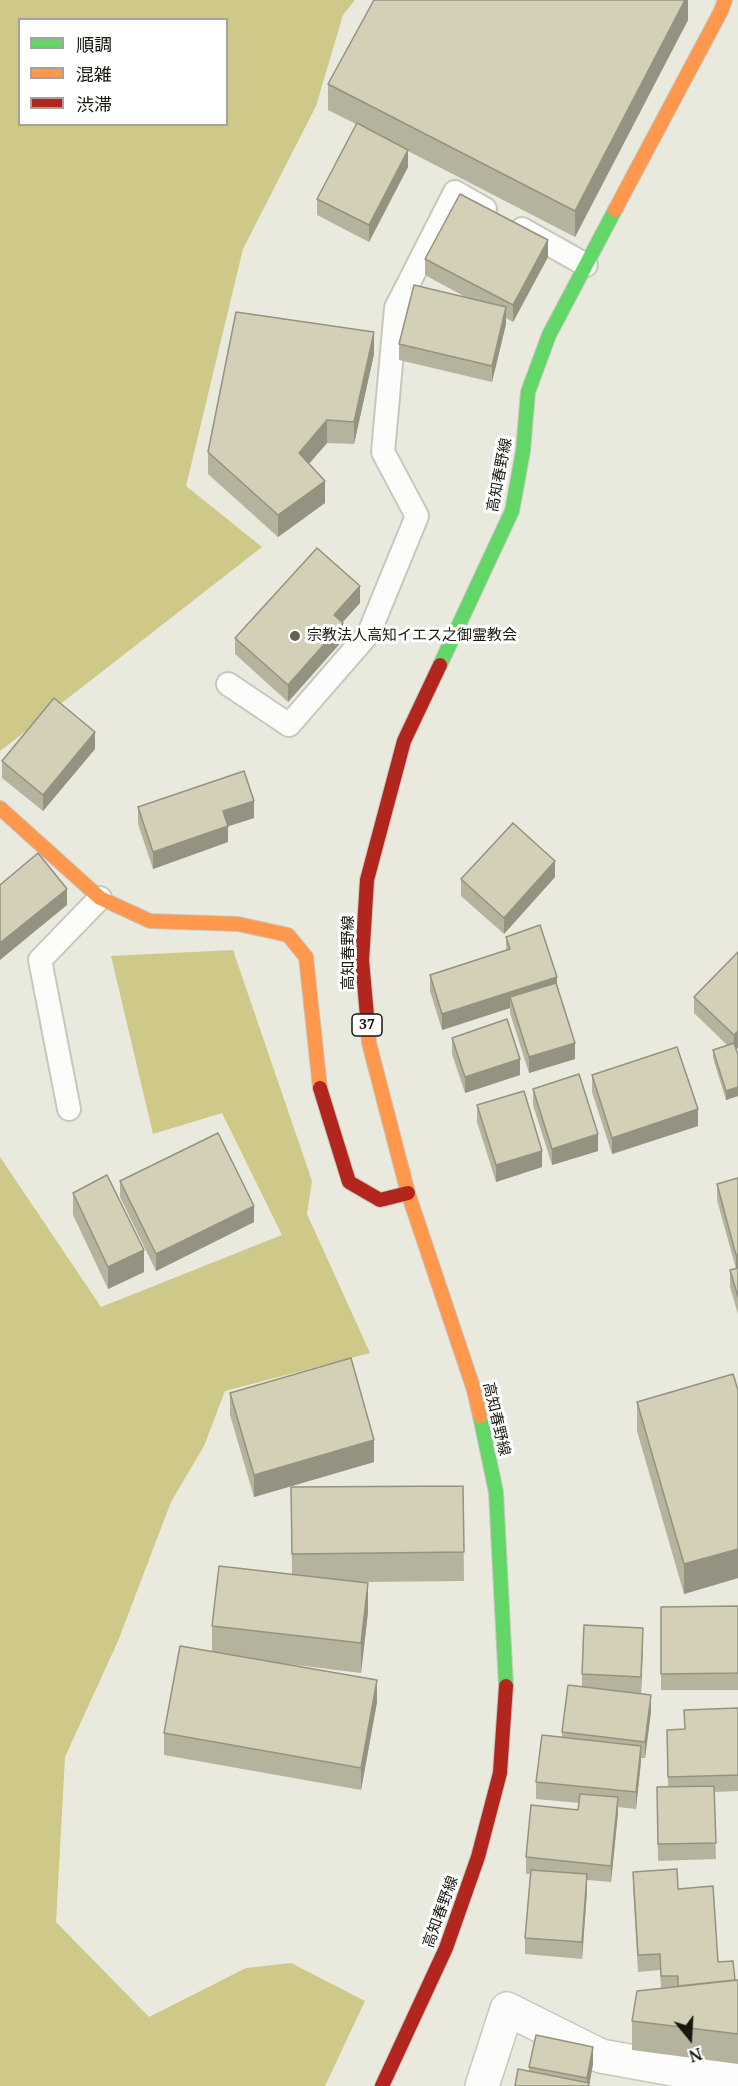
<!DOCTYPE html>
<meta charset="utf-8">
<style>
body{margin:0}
#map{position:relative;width:738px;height:2086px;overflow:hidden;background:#eae9de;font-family:"Noto Serif","Noto Sans JP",serif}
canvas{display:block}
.legend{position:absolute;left:18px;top:18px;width:210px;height:108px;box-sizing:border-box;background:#fff;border:2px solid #a3a29f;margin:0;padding:8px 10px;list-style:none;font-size:18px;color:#18170f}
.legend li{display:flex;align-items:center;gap:12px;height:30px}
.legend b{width:30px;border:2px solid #a3a29f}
.north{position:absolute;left:660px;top:2008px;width:60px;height:60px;-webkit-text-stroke:4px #fff;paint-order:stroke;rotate:162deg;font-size:16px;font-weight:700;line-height:24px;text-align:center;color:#18170f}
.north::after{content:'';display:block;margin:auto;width:21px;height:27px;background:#18170f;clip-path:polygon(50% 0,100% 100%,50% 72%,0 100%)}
</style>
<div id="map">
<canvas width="738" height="2086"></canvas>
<ul class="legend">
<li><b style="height:8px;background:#63d668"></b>順調</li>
<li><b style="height:8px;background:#ff974d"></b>混雑</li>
<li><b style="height:8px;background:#b3261e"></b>渋滞</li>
</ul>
<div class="north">N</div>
</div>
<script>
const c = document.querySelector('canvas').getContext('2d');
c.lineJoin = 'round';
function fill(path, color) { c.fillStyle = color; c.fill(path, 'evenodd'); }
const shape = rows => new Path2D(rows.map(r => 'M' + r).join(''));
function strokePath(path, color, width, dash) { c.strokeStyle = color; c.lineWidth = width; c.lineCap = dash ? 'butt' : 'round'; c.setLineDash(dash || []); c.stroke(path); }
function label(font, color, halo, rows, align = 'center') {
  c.font = font + ' "Noto Serif","Noto Sans JP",serif'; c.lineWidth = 6; c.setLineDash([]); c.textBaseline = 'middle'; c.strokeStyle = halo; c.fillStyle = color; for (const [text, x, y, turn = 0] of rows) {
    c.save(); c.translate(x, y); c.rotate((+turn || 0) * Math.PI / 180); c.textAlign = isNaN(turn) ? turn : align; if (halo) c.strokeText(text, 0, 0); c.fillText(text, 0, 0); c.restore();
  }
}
fill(shape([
 [0,0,355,0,343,15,316,106,243,249,186,486,262,547,0,751],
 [20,20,226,20,226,124,20,124],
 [233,950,312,1181,307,1214,370,1353,225,1391,204,1446,171,1502,118,1641,65,1757,56,1922,149,2017,246,1968,291,1963,365,2001,325,2086,0,2086,0,1157,101,1307,282,1235,222,1113,153,1134,111,956]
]), '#cec889');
const lane = shape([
 [522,229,586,265],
 [228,684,289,725,369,633,417,516,383,452,396,308,455,192,485,209],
 [69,1109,40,960,100,898]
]);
const street = shape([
 [482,2086,507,2009,601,2056,694,2073,738,2078]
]);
const fast = shape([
 [440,665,512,511,523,451,528,392,549,335,615,210],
 [480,1416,496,1492,506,1686]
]);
const slow = shape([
 [615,210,721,11,725,0],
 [0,808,100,898,150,921,238,924,288,935,306,957,320,1088],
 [367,1016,369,1043,408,1193,474,1390,480,1416]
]);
const jam = shape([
 [367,1016,362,960,367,880,404,741,440,665],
 [320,1088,349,1182,380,1200,408,1193],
 [382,2086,446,1948,478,1857,500,1773,506,1686]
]);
strokePath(lane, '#c8c7be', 26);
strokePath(street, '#c8c7be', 36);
strokePath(fast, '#c8c7be', 16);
strokePath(slow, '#c8c7be', 16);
strokePath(jam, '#c8c7be', 16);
strokePath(lane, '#fcfcfa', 22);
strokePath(street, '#fcfcfa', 33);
strokePath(fast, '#63d668', 14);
strokePath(slow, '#ff974d', 14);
strokePath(jam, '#b3261e', 14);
fill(shape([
 [688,0,688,20,575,237,408,151,408,167,369,242,317,215,317,199,356,124,328,110,328,84],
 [548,257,513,322,506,318,506,324,492,382,399,360,399,344,469,299,425,275,425,259],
 [374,354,354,444,327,443,309,464,325,503,278,537,208,474,208,452],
 [360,603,342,622,343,640,288,702,235,654,235,638],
 [95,749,43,811,2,778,2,761],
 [138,807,254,818,228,826,228,842,153,869,138,824],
 [555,877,504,934,461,896,461,879],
 [506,937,557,985,575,1059,529,1073,510,1013,510,1008,442,1030,430,991,430,975,506,950],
 [738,952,736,1049,738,1055,738,1096,726,1100,713,1058,713,1050,727,1045,694,1013,694,997],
 [452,1038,520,1075,465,1093,452,1054],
 [592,1075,698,1126,612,1154,592,1092],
 [533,1089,598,1151,552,1165,533,1105],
 [477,1105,542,1167,496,1182,477,1122],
 [738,1178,738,1314,730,1287,730,1270,736,1269,717,1200,717,1184],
 [120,1181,254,1222,156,1271,120,1197],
 [73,1193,144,1272,108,1289,73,1215],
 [738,1390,738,1578,684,1594,637,1431,637,1402],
 [230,1393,374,1462,254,1497,230,1415],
 [463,1486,464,1581,365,1582,368,1612,361,1673,280,1663,377,1702,361,1790,164,1755,164,1733,212,1651,212,1626,292,1574,291,1487],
 [738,1606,738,1690,661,1690,661,1607],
 [643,1644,641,1693,631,1693,651,1712,645,1758,641,1758,636,1809,618,1807,611,1882,587,1880,587,1891,582,1959,525,1954,525,1938,530,1874,526,1874,526,1857,578,1810,579,1803,536,1799,536,1782,562,1738,562,1732,582,1687,582,1674],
 [738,1708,738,1791,714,1792,716,1859,658,1861,657,1804,668,1787,667,1730,684,1729],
 [633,1872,678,1889,718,1962,735,1980,738,1980,738,2064,632,2050,632,2021,661,1988,660,1970,638,1972,633,1888],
 [593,2064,589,2086,529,2071,529,2067]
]), '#b5b39d');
fill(shape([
 [685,0,688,0,688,20,575,237,575,211],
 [408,150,408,167,369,242,369,225],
 [548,240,548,257,513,322,513,305],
 [506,307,506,324,492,382,492,366],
 [374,332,374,354,354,444,354,422],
 [327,420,327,443,299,475,299,453],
 [325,481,325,503,278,537,278,515],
 [360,586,360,603,334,632,334,615],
 [343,623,343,640,288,702,288,685],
 [95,732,95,749,43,811,43,795],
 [254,801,254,818,223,828,223,811],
 [228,826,228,842,153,869,153,852],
 [555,861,555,877,504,934,504,918],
 [67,889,67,905,0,960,0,943],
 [557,977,557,993,510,997,510,1008,442,1030,442,1014],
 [738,1031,738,1048,734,1051,734,1035],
 [575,1043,575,1059,529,1073,529,1057],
 [520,1059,520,1075,465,1093,465,1077],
 [738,1087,738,1096,726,1100,726,1091],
 [698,1109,698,1126,612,1154,612,1138],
 [598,1134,598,1151,552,1165,552,1149],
 [542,1151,542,1167,496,1182,496,1165],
 [254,1206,254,1222,156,1271,156,1254],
 [144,1250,144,1272,108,1289,108,1267],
 [738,1254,738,1271,736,1271,736,1255],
 [374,1440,374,1462,254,1497,254,1475],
 [738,1549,738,1578,684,1594,684,1564],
 [368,1583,368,1612,361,1673,361,1643],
 [643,1628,643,1644,641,1693,641,1677],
 [377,1680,377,1702,361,1790,361,1768],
 [651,1695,651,1712,645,1758,645,1742],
 [641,1746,641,1762,636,1809,636,1792],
 [618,1797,618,1814,611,1882,611,1866],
 [587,1874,587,1891,582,1959,582,1942],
 [593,2047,593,2064,589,2086,587,2086,587,2078]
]), '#949280');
const building = shape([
 [374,0,685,0,575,211,328,84,374,0],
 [357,123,408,150,369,225,317,199,357,123],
 [460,194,548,240,513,305,425,259,460,194],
 [414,285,506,307,492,366,399,344,414,285],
 [236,312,374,332,354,422,327,420,299,453,325,481,278,515,208,452,236,312],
 [317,548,360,586,334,615,343,623,288,685,235,638,317,548],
 [54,698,95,732,43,795,2,761,54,698],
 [244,771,254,801,223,811,228,826,153,852,138,807,244,771],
 [513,823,555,861,504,918,461,879,513,823],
 [38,853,67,889,0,943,0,885,38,853],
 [540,925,557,977,442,1014,430,975,510,949,506,937,540,925],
 [738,952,738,1031,734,1035,694,997,738,952],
 [556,983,575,1043,529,1057,510,997,556,983],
 [507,1019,520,1059,465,1077,452,1038,507,1019],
 [734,1043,738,1055,738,1087,726,1091,713,1050,734,1043],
 [677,1047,698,1109,612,1138,592,1075,677,1047],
 [579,1074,598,1134,552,1149,533,1089,579,1074],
 [524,1091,542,1151,496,1165,477,1105,524,1091],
 [218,1133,254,1206,156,1254,120,1181,218,1133],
 [107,1175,144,1250,108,1267,73,1193,107,1175],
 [738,1178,738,1254,736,1255,717,1184,738,1178],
 [738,1268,738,1297,730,1270,738,1268],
 [351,1358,374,1440,254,1475,230,1393,351,1358],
 [733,1374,738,1390,738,1549,684,1564,637,1402,733,1374],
 [463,1486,464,1552,292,1554,291,1487,463,1486],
 [219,1566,368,1583,361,1643,212,1626,219,1566],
 [738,1606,738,1673,661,1674,661,1607,738,1606],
 [584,1625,643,1628,641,1677,582,1674,584,1625],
 [180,1646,377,1680,361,1768,164,1733,180,1646],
 [568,1685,651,1695,645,1742,562,1732,568,1685],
 [738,1708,738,1775,668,1777,667,1730,685,1729,684,1710,738,1708],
 [542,1735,641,1746,636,1792,536,1782,542,1735],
 [714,1786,716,1843,658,1844,657,1787,714,1786],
 [580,1794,618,1797,611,1866,526,1857,531,1805,578,1810,580,1794],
 [677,1869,678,1889,713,1886,718,1962,733,1961,735,1980,678,1986,678,1976,661,1976,660,1954,638,1955,633,1872,677,1869],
 [531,1870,587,1874,582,1942,525,1938,531,1870],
 [738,1980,738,2034,632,2021,637,1991,738,1980],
 [536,2035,593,2047,587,2078,529,2067,536,2035],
 [518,2069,589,2083,588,2086,515,2086,518,2069]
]);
fill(building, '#d3d0b7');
strokePath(building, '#949280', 1.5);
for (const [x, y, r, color] of [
 [295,636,6,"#626057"]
]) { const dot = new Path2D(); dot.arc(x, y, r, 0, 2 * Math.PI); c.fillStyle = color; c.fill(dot); strokePath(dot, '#fff', 2); }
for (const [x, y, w] of [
 [367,1025,30]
]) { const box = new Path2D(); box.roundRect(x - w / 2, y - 11, w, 22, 4.5); c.fillStyle = '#fff'; c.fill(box); strokePath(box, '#18170f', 1.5); }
label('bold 14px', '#18170f', null, [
 ["37",367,1025]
]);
label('15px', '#18170f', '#fff', [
 ["高知春野線",500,475,-79],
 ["高知春野線",349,953,-90],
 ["高知春野線",496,1419,77],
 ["高知春野線",441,1912,-70]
]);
label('15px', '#18170f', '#fff', [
 ["宗教法人高知イエス之御霊教会",307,636]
], 'left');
</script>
